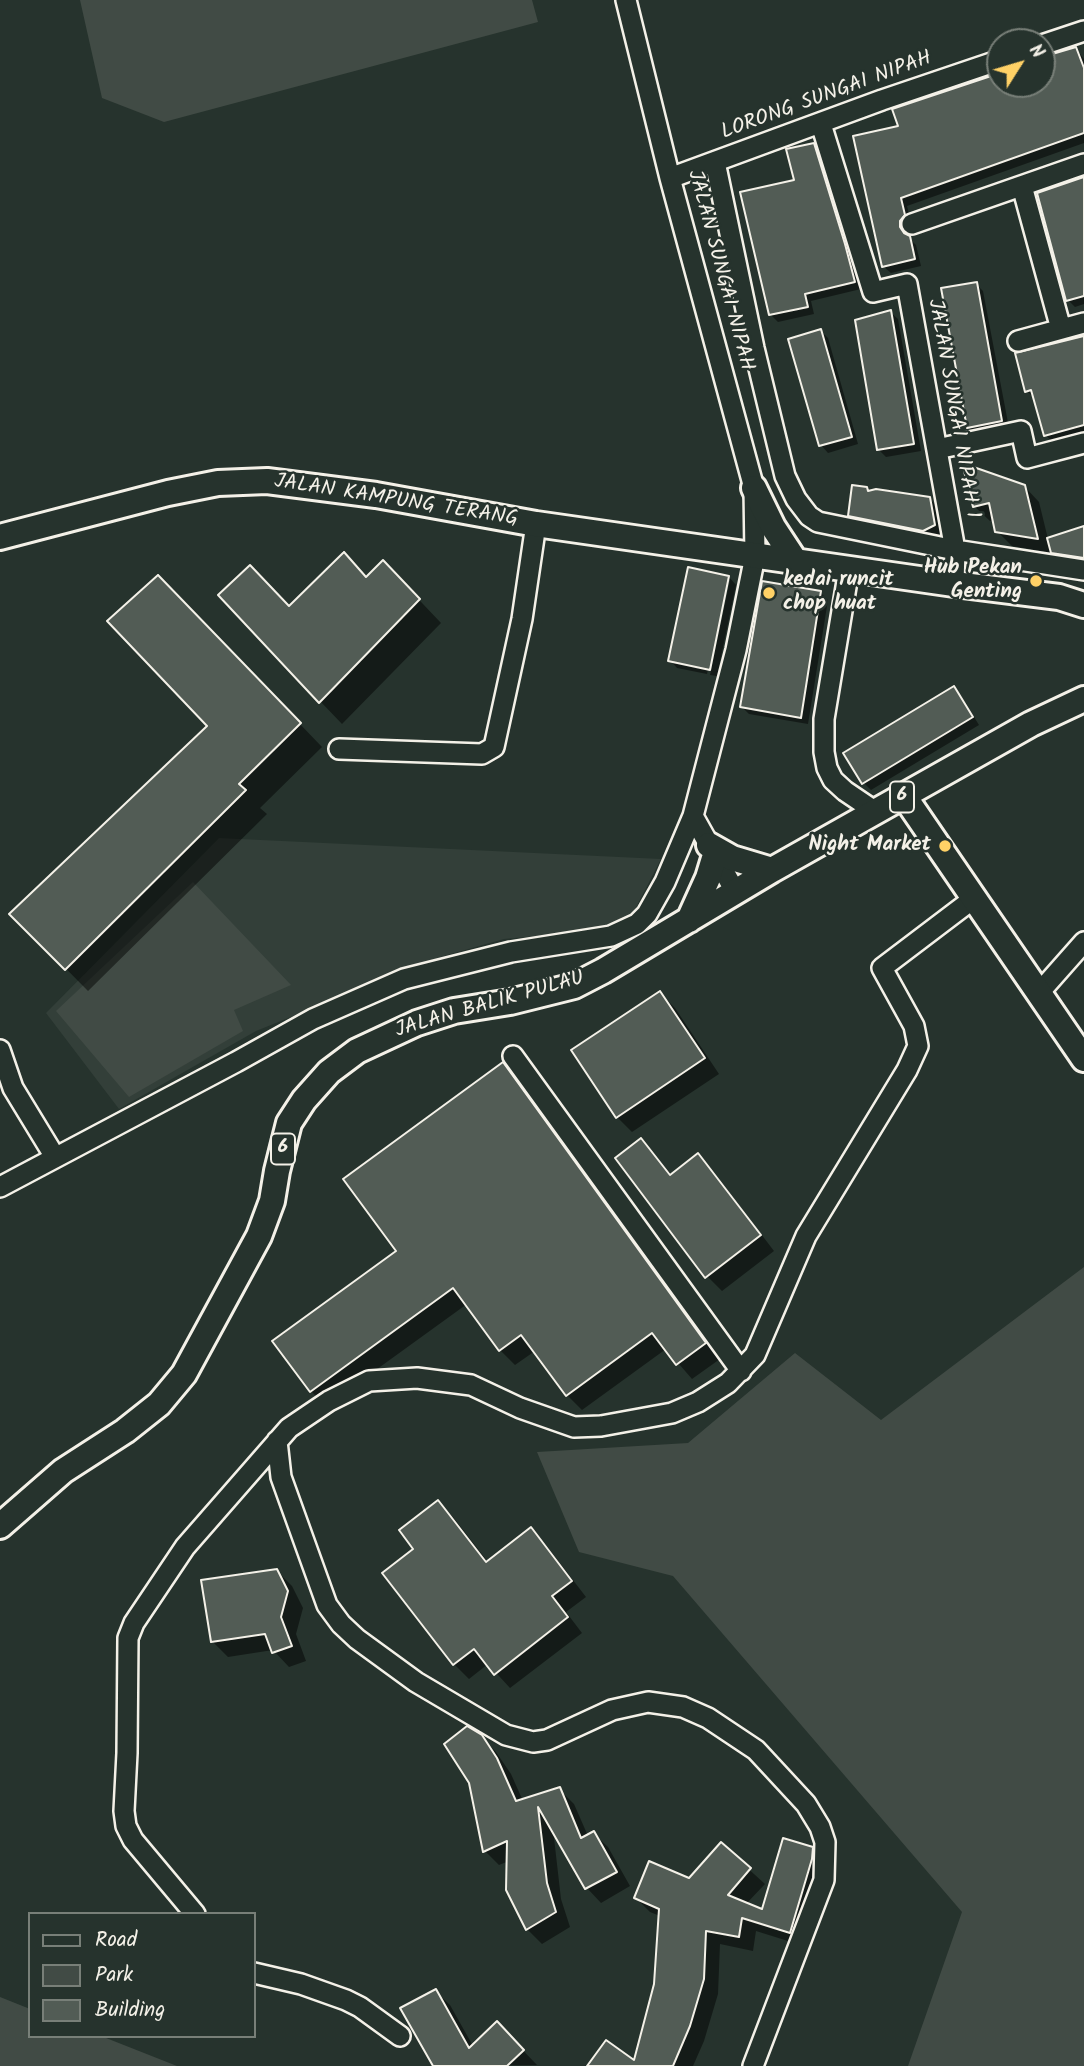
<!DOCTYPE html>
<style>
body{margin:0}
#map{position:relative;width:1084px;height:2066px;overflow:hidden;background:#26332d;font-family:Kalam,sans-serif}
canvas{display:block}
.legend{position:absolute;left:28px;top:1912px;width:228px;height:126px;box-sizing:border-box;background:#26332d;border:2px solid #787f78;margin:0;padding:9px 12px;list-style:none;font-size:21px;color:#f4f1e8}
.legend li{display:flex;align-items:center;gap:14px;height:35px}
.legend b{width:35px;border:2px solid #787f78}
.north{position:absolute;left:986px;top:28px;width:70px;height:70px;box-sizing:border-box;background:#26332d;border:2px solid #787f78;border-radius:50%;rotate:53deg;font-size:19px;font-weight:700;line-height:28px;text-align:center;color:#f4f1e8}
.north::after{content:'';display:block;margin:auto;width:24px;height:32px;background:#ffd166;clip-path:polygon(50% 0,100% 100%,50% 72%,0 100%)}
</style>
<div id="map">
<canvas width="1084" height="2066"></canvas>
<ul class="legend">
<li><b style="height:9px;background:#26332d"></b>Road</li>
<li><b style="height:19px;background:#414b45"></b>Park</li>
<li><b style="height:19px;background:#525c55"></b>Building</li>
</ul>
<div class="north">N</div>
</div>
<script>
const c = document.querySelector('canvas').getContext('2d');
c.lineJoin = 'round';
function fill(path, color) { c.fillStyle = color; c.fill(path, 'evenodd'); }
const shape = rows => new Path2D(rows.map(r => 'M' + r).join(''));
function strokePath(path, color, width, dash) { c.strokeStyle = color; c.lineWidth = width; c.lineCap = dash ? 'butt' : 'round'; c.setLineDash(dash || []); c.stroke(path); }
function label(font, color, halo, rows, align = 'center') {
  c.font = font + ' Kalam,sans-serif'; c.lineWidth = 5; c.setLineDash([]); c.textBaseline = 'middle'; c.strokeStyle = halo; c.fillStyle = color; for (const [text, x, y, turn = 0] of rows) {
    c.save(); c.translate(x, y); c.rotate((+turn || 0) * Math.PI / 180); c.textAlign = isNaN(turn) ? turn : align; if (halo) c.strokeText(text, 0, 0); c.fillText(text, 0, 0); c.restore();
  }
}
fill(shape([
 [219,838,661,859,630,919,592,931,504,939,440,957,256,1031,119,1109,46,1013]
]), '#333f39');
fill(shape([
 [80,0,532,0,538,22,164,122,102,98],
 [193,882,291,985,234,1010,243,1031,129,1097,56,1011],
 [1084,1267,1084,2066,908,2066,962,1912,673,1576,579,1552,537,1452,688,1443,795,1353,881,1420],
 [0,1997,30,2009,30,2036,101,2036,177,2066,0,2066]
]), '#414b45');
fill(shape([
 [1076,49,1084,59,1084,143,907,206,911,222,907,229,907,236,916,245,921,266,891,273,883,266,901,127,1000,75,1000,84,1042,84,1042,58],
 [813,145,821,152,861,289,811,301,814,314,778,322,771,315,796,181],
 [1084,179,1084,304,1075,307,1068,300],
 [976,284,983,291,1009,428,976,434,969,427],
 [890,312,898,319,921,451,886,457,879,450],
 [821,331,828,338,858,444,828,453,821,445],
 [1084,337,1084,434,1053,443,1046,435,1035,399,1027,391],
 [1024,486,1039,502,1048,539,1084,528,1084,570,1068,567,1051,549,1052,553,1012,546,997,531,994,520,990,521,974,506],
 [866,489,869,492,929,498,944,514,949,540,865,530,849,515],
 [729,577,736,585,717,676,710,675,730,580,727,580,707,674,677,668,670,660],
 [367,578,405,585,441,623,342,724,320,701,289,608],
 [821,593,828,600,808,724,749,714,742,707],
 [180,599,322,747,260,808,267,814,88,991,12,914,209,726],
 [954,688,961,696,979,725,871,790,864,783],
 [660,993,675,1008,719,1074,632,1132,617,1117],
 [502,1064,517,1079,720,1359,692,1379,666,1349,582,1410,567,1395,535,1351,515,1365,500,1350,467,1304,326,1406,311,1391,398,1252],
 [641,1140,672,1175,698,1155,713,1171,774,1251,722,1291,707,1276],
 [438,1502,453,1517,488,1562,531,1530,546,1545,586,1597,566,1612,582,1633,510,1688,488,1664,469,1679,454,1664,416,1549],
 [277,1571,292,1586,303,1608,296,1634,306,1661,289,1667,273,1650,228,1657,213,1642],
 [481,1737,496,1752,511,1774,523,1801,559,1789,574,1804,588,1836,593,1833,608,1847,630,1886,601,1903,587,1888,553,1829,561,1899,570,1927,542,1944,527,1929,508,1890,509,1861,499,1865,485,1851],
 [721,1844,765,1884,746,1904,763,1911,812,1848,826,1863,804,1946,756,1931,753,1951,720,1944,718,1994,704,2041,693,2066,590,2066,635,2063,655,1984,660,1916,650,1912,636,1898,689,1880],
 [435,1991,450,2005,473,2046,511,2038,537,2065,435,2066]
]), '#0007');
const building = shape([
 [1076,47,1084,68,1084,133,901,198,905,215,900,221,900,227,904,233,910,236,915,259,882,267,853,136,898,126,892,109,1000,73,1000,84,1042,84,1042,57,1076,47],
 [814,143,845,244,855,282,805,294,808,307,769,315,740,192,794,180,786,149,814,143],
 [1084,177,1084,296,1066,301,1037,193,1084,177],
 [977,282,1002,421,967,428,941,288,977,282],
 [891,310,914,444,877,450,855,320,891,310],
 [821,329,852,437,819,446,788,339,821,329],
 [1084,336,1084,425,1044,436,1031,390,1025,392,1015,353,1084,336],
 [962,463,1025,485,1038,539,995,532,989,503,973,507,962,463],
 [852,485,867,487,868,491,876,489,930,497,935,525,923,531,848,516,852,485],
 [1084,526,1084,558,1051,553,1047,538,1084,526],
 [344,552,366,577,383,560,420,599,319,703,218,595,250,565,289,606,344,552],
 [688,567,729,576,710,670,668,661,688,567],
 [158,575,301,723,239,784,246,790,65,970,9,914,207,726,107,621,158,575],
 [762,581,821,591,801,718,740,707,762,581],
 [954,686,973,717,862,784,843,753,954,686],
 [660,991,705,1058,616,1118,571,1050,660,991],
 [503,1062,706,1343,676,1365,652,1333,566,1396,521,1335,499,1351,453,1288,310,1392,272,1341,396,1251,343,1179,503,1062],
 [641,1138,670,1175,698,1153,761,1235,705,1278,615,1158,641,1138],
 [438,1500,486,1562,531,1527,572,1581,552,1596,568,1617,494,1675,474,1649,453,1665,382,1573,413,1549,399,1530,438,1500],
 [277,1569,288,1591,281,1617,292,1646,272,1653,265,1634,211,1642,201,1580,277,1569],
 [467,1726,482,1735,497,1758,516,1801,560,1787,581,1838,594,1831,617,1872,585,1889,538,1807,547,1883,556,1912,526,1930,506,1890,507,1841,483,1852,469,1783,444,1744,467,1726],
 [783,1838,813,1847,812,1859,790,1933,742,1918,739,1937,706,1931,704,1979,690,2026,673,2066,587,2066,606,2040,634,2060,654,1984,659,1909,634,1898,649,1861,689,1878,721,1842,751,1868,728,1895,762,1909,783,1838],
 [436,1989,469,2048,497,2021,524,2050,507,2066,433,2066,400,2008,436,1989]
]);
fill(building, '#525c55');
strokePath(building, '#f4f1e8', 2);
const minor = shape([
 [1042,45,1084,31],
 [821,124,873,292,907,284,955,550,954,584],
 [715,162,754,348,785,476,796,499,809,516,818,522,955,550,1084,570],
 [670,178,882,100,1000,60],
 [1022,186,1061,329],
 [912,224,1084,164],
 [1018,341,1084,323],
 [937,449,1021,431,1027,458,1084,443],
 [849,569,824,719,824,752,827,768,833,780,845,791,876,812],
 [339,749,482,754,494,747,522,619,536,524],
 [693,816,736,893],
 [1038,994,1084,942],
 [0,1050,13,1088,55,1157],
 [513,1056,741,1371],
 [0,1187,236,1062,313,1019,404,979,511,952,611,936,637,924,647,914,665,882,693,816,736,650,755,556,754,488,670,178,626,0],
 [277,1441,281,1477,327,1605,341,1624,357,1639,416,1682,506,1735,533,1742,547,1740,612,1710,648,1702,683,1707,708,1718,756,1750,806,1804,820,1827,825,1842,824,1880,753,2066],
 [195,1914,133,1840,126,1826,124,1811,127,1753,128,1638,134,1623,185,1547,289,1428,329,1401,369,1381,417,1378,471,1385,520,1408,574,1427,601,1426,672,1413,698,1402,728,1383,755,1355,806,1236,907,1070,918,1046,914,1026,882,968,973,899],
 [254,1973,301,1984,346,2000,360,2007,400,2036]
]);
const major = shape([
 [754,488,773,527,796,562],
 [0,537,168,493,218,483,267,481,376,495,536,524,954,584,1059,597,1084,605],
 [904,796,1084,1059],
 [709,845,732,858,772,870],
 [689,920,708,878,715,855],
 [0,1526,63,1471,125,1431,159,1404,184,1374,259,1236,272,1201,277,1171,289,1123,304,1100,329,1072,357,1051,417,1023,454,1011,510,1002,574,986,603,971,772,870,1031,724,1084,699]
]);
strokePath(minor, '#f4f1e8', 24);
strokePath(major, '#f4f1e8', 30);
strokePath(minor, '#26332d', 19);
strokePath(major, '#26332d', 24);
for (const [x, y, r, color] of [
 [1036,581,7,"#ffd166"],
 [769,593,7,"#ffd166"],
 [945,846,7,"#ffd166"]
]) { const dot = new Path2D(); dot.arc(x, y, r, 0, 2 * Math.PI); c.fillStyle = color; c.fill(dot); strokePath(dot, '#26332d', 2.5); }
for (const [x, y, w] of [
 [902,797,24],
 [283,1149,24]
]) { const box = new Path2D(); box.roundRect(x - w / 2, y - 15.5, w, 31, 5); c.fillStyle = '#26332d'; c.fill(box); strokePath(box, '#f4f1e8', 2); }
label('bold 19px', '#f4f1e8', null, [
 ["6",902,797],
 ["6",283,1149]
]);
label('21px', '#f4f1e8', '#26332d', [
 ["LORONG SUNGAI NIPAH",827,97,-20],
 ["JALAN SUNGAI NIPAH",719,271,75],
 ["JALAN SUNGAI NIPAH 1",952,409,80],
 ["JALAN KAMPUNG TERANG",396,502,9],
 ["JALAN BALIK PULAU",490,1006,-16]
]);
label('bold 21px', '#f4f1e8', '#26332d', [
 ["Hub Pekan",1022,569],
 ["Genting",1022,593],
 ["kedai runcit",783,581,"left"],
 ["chop huat",783,605,"left"],
 ["Night Market",931,846]
], 'right');
</script>
